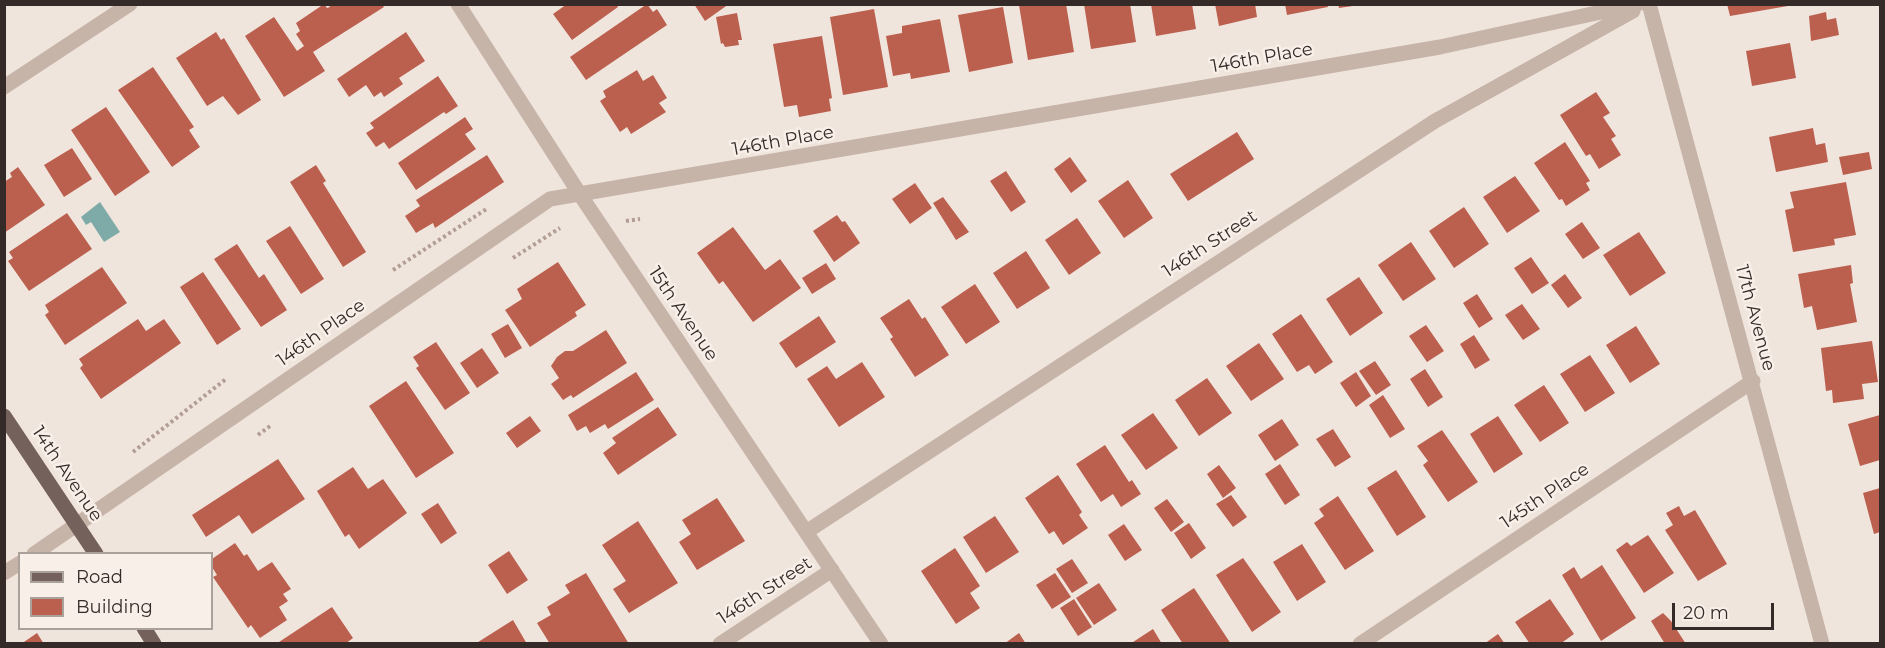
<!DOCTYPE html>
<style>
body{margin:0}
#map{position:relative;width:1885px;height:648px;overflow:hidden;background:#f0e5dc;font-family:Montserrat,sans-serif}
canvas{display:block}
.frame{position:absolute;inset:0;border:6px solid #342b28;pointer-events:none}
.legend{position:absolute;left:18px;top:552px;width:195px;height:78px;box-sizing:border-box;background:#f8efe8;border:2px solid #aaa19b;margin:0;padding:8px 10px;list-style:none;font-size:18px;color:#342b28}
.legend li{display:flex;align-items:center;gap:12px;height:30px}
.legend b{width:30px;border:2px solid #aaa19b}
.scale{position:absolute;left:1672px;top:603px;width:102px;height:27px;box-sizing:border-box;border:3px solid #342b28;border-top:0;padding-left:8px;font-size:18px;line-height:21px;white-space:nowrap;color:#342b28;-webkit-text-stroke:4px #f8efe8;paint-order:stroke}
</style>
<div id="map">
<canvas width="1885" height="648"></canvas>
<div class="frame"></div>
<ul class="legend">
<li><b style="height:8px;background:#75615b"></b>Road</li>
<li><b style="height:16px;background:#bb5f4f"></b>Building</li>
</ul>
<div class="scale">20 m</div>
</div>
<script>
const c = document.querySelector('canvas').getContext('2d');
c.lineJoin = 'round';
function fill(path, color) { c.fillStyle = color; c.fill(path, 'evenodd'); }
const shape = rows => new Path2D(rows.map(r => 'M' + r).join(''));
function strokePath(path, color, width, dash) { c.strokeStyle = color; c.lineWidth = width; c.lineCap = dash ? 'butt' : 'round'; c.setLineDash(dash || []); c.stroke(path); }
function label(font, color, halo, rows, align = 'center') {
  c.font = font + ' Montserrat,sans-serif'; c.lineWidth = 5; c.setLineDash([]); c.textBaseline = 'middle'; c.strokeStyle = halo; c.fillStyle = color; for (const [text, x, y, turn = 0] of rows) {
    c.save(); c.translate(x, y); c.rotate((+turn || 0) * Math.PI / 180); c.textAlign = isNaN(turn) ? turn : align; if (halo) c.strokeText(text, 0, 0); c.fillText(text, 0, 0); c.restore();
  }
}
fill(shape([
 [100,202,120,232,104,242,91,222,86,225,81,217]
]), '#7eaaa8');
fill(shape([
 [324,4,327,8,330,7,328,4,382,4,384,7,313,52,325,71,284,97,245,36,274,17,297,51,304,46,296,34,300,31,296,23],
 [567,4,616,4,618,7,572,40,553,14],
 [647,4,653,12,657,9,667,25,586,80,570,57],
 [694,4,729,4,705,21],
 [1066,4,1074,52,1028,60,1019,5],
 [1084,4,1130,4,1136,42,1091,49],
 [1151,4,1192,4,1196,29,1156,36],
 [1215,4,1255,4,1257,17,1219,26],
 [1285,4,1327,4,1328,7,1287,15],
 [1338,4,1353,4,1353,6,1339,8],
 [1727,4,1787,4,1788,6,1730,16],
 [1003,7,1013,63,969,72,958,15],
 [874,9,888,87,843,95,830,17],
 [1826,12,1827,20,1836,18,1839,35,1811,41,1809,16],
 [737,13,742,40,738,40,739,45,725,47,723,43,721,44,716,17],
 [940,19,950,72,911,79,910,73,893,76,886,36,902,33,902,26],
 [216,32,221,40,224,38,261,100,238,115,223,96,207,106,176,58],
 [406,32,425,61,399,78,403,84,384,97,381,92,374,97,366,85,349,97,337,79],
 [822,36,832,98,829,99,831,111,799,117,797,105,784,107,773,44],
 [1790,43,1796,78,1752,86,1746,51],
 [153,67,194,127,189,130,200,147,172,167,118,90],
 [637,70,643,81,653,75,667,98,659,103,666,112,631,134,627,127,620,132,600,101,606,97,603,91],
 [438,76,458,106,446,114,444,112,389,149,384,142,376,147,366,133,374,128,370,123],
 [1596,92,1610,113,1603,117,1616,136,1611,139,1621,155,1599,169,1590,154,1586,156,1560,115],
 [106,107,150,172,115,196,71,130],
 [465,117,473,129,465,134,476,149,416,190,398,163],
 [1813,128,1816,145,1825,143,1828,162,1776,172,1769,137],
 [1237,132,1254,159,1188,201,1170,174],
 [1565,142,1590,181,1586,183,1590,190,1566,206,1562,199,1559,200,1534,163],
 [72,148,92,179,64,197,44,165],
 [1869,152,1872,169,1843,175,1839,157],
 [487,155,504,182,435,228,433,223,416,233,405,216,420,206,416,200],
 [1070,157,1087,181,1071,193,1054,169],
 [316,165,326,181,323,183,366,252,343,267,290,182],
 [18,167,45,205,4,233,4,182,12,177,10,173],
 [1006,171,1026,202,1011,212,990,181],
 [1515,176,1540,211,1507,233,1483,197],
 [1128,180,1153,218,1124,238,1098,201],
 [1846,182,1856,235,1834,239,1835,245,1793,252,1785,210,1794,208,1790,192],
 [915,183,932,208,910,224,892,199],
 [943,197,969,232,956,240,933,203],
 [1464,207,1489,244,1454,268,1429,231],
 [67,213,92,249,29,291,8,261,13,258,9,252],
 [837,215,842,222,845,221,860,243,834,262,813,231],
 [1077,218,1101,253,1069,275,1045,240],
 [1582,222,1600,248,1583,259,1565,234],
 [290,226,324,279,301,294,266,241],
 [733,227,765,270,780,259,801,288,753,322,723,281,719,284,697,253],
 [1639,232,1666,273,1630,296,1603,255],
 [1411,242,1436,279,1403,301,1378,265],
 [237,244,259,278,264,274,287,310,261,327,214,259],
 [1026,251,1050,288,1017,309,993,273],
 [1531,257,1549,283,1532,294,1514,268],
 [558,262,586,305,575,312,577,316,530,347,505,310,522,299,517,289],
 [826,263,836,279,812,294,802,278],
 [1851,265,1853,283,1850,284,1857,322,1817,330,1812,306,1804,308,1798,274],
 [102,267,127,303,65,345,45,315,49,312,45,305],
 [203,272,241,329,217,345,180,287],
 [1565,274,1582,298,1568,308,1551,285],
 [1359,277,1383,313,1350,336,1326,299],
 [975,284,1000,322,966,344,941,307],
 [1477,294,1493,319,1479,328,1463,303],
 [909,299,922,319,925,317,949,355,915,377,890,339,893,337,880,318],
 [1522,304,1540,329,1523,340,1505,315],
 [1301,314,1333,362,1315,374,1309,365,1297,372,1272,334],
 [819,316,836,342,796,368,779,343],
 [138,319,146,331,164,319,181,343,101,399,80,368,83,365,79,359],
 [508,324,522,348,505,358,491,334],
 [1426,325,1444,351,1427,362,1409,336],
 [1636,326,1660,364,1630,383,1606,345],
 [606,330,627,363,573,398,571,395,563,400,551,384,559,378,551,366,557,357,565,351,573,351],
 [1474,335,1490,360,1475,369,1460,344],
 [1872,341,1878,382,1862,384,1864,399,1833,403,1832,390,1826,391,1821,348],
 [436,342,470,393,445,410,416,368,419,366,413,357],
 [1259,343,1284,379,1251,401,1226,366],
 [482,348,499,373,477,388,460,363],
 [1590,355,1615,393,1585,412,1560,374],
 [1375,361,1391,385,1376,395,1359,371],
 [862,362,885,397,839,427,807,379,827,366,836,379],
 [1425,369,1443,397,1428,407,1410,379],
 [636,372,654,400,608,429,605,424,590,433,586,426,577,431,568,415],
 [1356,372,1371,396,1356,407,1340,383],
 [1207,378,1232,413,1199,436,1175,400],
 [406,381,454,453,416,478,369,406],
 [1544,385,1569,423,1540,442,1514,405],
 [1383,395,1405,429,1390,438,1369,405],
 [658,407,677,435,618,475,603,453,616,443,612,438],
 [1153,413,1178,448,1146,470,1121,435],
 [1880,415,1880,460,1860,466,1848,424],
 [530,416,541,431,517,448,506,433],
 [1498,416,1523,454,1494,473,1470,434],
 [1282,419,1299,445,1275,461,1258,435],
 [1333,429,1351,457,1335,467,1316,439],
 [1442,430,1478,482,1448,502,1423,465,1428,461,1417,446],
 [1105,445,1129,482,1132,480,1141,494,1121,507,1113,494,1101,502,1076,464],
 [278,459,305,499,252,534,239,515,206,537,192,515],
 [1280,464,1300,495,1285,505,1265,474],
 [1219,465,1236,488,1223,498,1207,474],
 [353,467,368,489,383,479,407,513,359,549,349,534,345,537,317,491],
 [1396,470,1426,517,1397,536,1367,488],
 [1058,475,1082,512,1079,515,1088,528,1063,545,1054,531,1049,534,1025,498],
 [1880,488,1880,532,1874,534,1863,493],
 [1231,495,1247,517,1233,527,1216,504],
 [1338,496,1374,551,1345,570,1314,523,1324,516,1319,509],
 [717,498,745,541,697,570,679,542,691,534,682,520],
 [1167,499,1184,522,1171,532,1154,508],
 [438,503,457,533,441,544,421,514],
 [1679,506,1684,516,1695,510,1727,564,1698,581,1665,530,1673,525,1666,513],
 [995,516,1019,552,986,573,963,537],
 [638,521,678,583,629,613,613,589,626,581,602,545],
 [1189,523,1206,548,1191,559,1174,533],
 [1124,524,1142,550,1125,561,1108,535],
 [1648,535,1674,573,1644,593,1616,550,1627,542,1631,546],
 [235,543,244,556,247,554,258,571,272,562,291,589,283,594,288,601,279,607,287,620,260,638,251,625,248,628,213,577,217,575,212,567,212,559],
 [1302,544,1326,582,1297,601,1273,562],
 [955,548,980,586,970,593,980,608,956,624,921,571],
 [509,551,528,580,507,594,488,565],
 [1243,558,1281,612,1252,632,1216,575],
 [1072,559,1088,583,1072,593,1056,569],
 [1602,565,1636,618,1601,641,1562,575,1574,567,1581,579],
 [586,573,629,644,550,644,537,623,551,615,547,607,570,593,565,585],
 [1055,573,1071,597,1052,609,1036,585],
 [1099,583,1117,610,1094,625,1076,598],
 [1194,588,1231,644,1183,644,1161,610],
 [1074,599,1092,627,1078,636,1060,608],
 [1550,599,1574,634,1560,644,1530,644,1515,622],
 [332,607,353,638,345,644,276,644],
 [1663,613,1671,621,1686,644,1665,644,1651,621],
 [513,620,527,644,475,644],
 [1153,629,1162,644,1130,644],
 [37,633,44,644,21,644],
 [1019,633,1026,644,1004,644],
 [1498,634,1505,644,1484,644]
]), '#bb5f4f');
strokePath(shape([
 [626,221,640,219],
 [513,258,560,228],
 [393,270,488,208],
 [258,435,270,426],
 [133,452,226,379]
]), '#b29e94', 4, [3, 3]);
strokePath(shape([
 [458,4,581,196,881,644],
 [1649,4,1822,644],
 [4,87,130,4],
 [806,532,1435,121,1633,11],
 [34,554,550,199,1440,47,1638,4],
 [4,573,20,563],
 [720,644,832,570],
 [1360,644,1753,381]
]), '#c7b4a9', 15);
strokePath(shape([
 [4,416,96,554],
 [144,628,154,644]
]), '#75615b', 15);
label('18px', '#342b28', '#f8efe8', [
 ["146th Place",1262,58,-10],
 ["146th Place",783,141,-10],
 ["146th Street",1210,244,-33],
 ["15th Avenue",683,314,56],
 ["17th Avenue",1755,318,75],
 ["146th Place",321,333,-35],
 ["14th Avenue",67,474,56],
 ["145th Place",1545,496,-34],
 ["146th Street",765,591,-33]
]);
</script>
